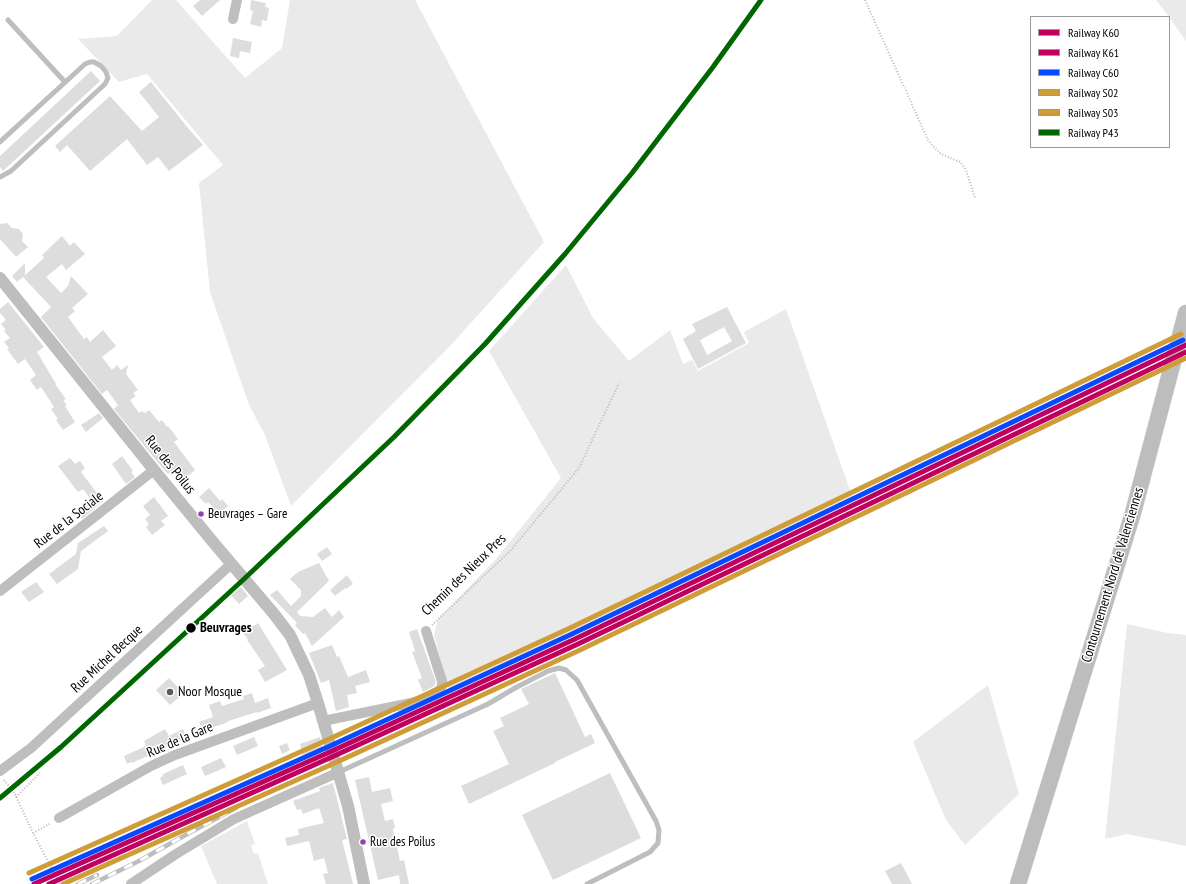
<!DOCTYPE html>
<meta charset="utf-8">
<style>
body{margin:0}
#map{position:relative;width:1186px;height:884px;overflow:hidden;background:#fff;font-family:"PT Sans Narrow",sans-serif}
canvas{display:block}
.legend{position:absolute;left:1030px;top:16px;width:140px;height:132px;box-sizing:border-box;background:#fff;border:1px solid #999;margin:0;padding:5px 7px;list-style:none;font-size:12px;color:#000}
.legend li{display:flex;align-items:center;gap:8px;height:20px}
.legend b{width:20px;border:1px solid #999}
</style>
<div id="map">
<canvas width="1186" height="884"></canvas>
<ul class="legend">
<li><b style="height:5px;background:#bf005f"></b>Railway K60</li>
<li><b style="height:5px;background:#bf005f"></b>Railway K61</li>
<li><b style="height:5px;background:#0749ff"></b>Railway C60</li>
<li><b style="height:5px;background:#cf9d38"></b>Railway S02</li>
<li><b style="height:5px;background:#cf9d38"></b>Railway S03</li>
<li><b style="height:5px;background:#060"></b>Railway P43</li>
</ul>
</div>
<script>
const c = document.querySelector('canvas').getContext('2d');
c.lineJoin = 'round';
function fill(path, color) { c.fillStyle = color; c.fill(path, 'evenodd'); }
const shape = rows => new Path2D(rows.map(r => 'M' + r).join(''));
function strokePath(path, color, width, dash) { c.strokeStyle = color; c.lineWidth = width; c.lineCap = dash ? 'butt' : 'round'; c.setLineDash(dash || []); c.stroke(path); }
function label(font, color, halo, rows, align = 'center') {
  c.font = font + ' "PT Sans Narrow",sans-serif'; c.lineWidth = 3; c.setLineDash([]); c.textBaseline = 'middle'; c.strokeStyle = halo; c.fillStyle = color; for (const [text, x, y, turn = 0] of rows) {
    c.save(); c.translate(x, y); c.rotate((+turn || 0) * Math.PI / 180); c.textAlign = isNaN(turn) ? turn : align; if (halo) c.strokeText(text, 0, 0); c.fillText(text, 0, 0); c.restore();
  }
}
fill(shape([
 [152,0,176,0,245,78,282,48,290,0,415,0,544,242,450,346,291,506,265,435,249,405,210,292,199,183,223,165,147,74,119,82,78,39,117,36],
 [1156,0,1186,0,1186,41,1169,17],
 [566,265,593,318,629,361,670,330,683,364,692,360,698,371,749,343,744,332,786,309,852,496,449,691,434,635,438,619,496,559,561,478,489,351],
 [1127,624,1168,633,1186,635,1186,846,1127,834,1105,839],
 [988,685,1019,794,965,845,946,820,913,742],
 [247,821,255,844,251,845,254,854,258,853,268,884,217,884,201,846]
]), '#eaeaea');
fill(shape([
 [200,0,220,0,202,16,193,6],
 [251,0,266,3,265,7,269,8,267,21,262,20,261,27,250,24,253,11,250,10],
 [233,38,252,42,250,53,240,51,239,58,230,56],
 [91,71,100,81,3,171,0,167,0,156],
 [151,82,188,128,203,145,169,171,158,157,147,165,127,139,90,171,67,145,60,152,55,146,110,96,142,131,159,117,139,92],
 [7,223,12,228,19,229,23,234,22,241,28,247,16,257,0,239,0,224],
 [62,236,70,246,74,242,85,254,66,270,62,264,46,277,61,293,68,286,71,276,88,294,72,308,75,311,68,317,84,339,87,337,90,342,103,330,116,346,102,357,112,370,117,365,121,370,128,365,126,374,138,390,133,393,136,396,130,400,139,413,142,411,145,413,149,410,159,422,162,420,167,427,168,426,178,439,174,442,195,470,184,479,175,468,168,474,164,470,114,409,118,405,107,390,102,394,41,317,51,307,23,277,44,258,42,255],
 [25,263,25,275,17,282,12,276],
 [8,302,44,347,37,352,56,384,55,384,66,399,63,400,67,405,65,406,75,422,63,430,56,420,58,419,51,409,54,407,41,387,37,390,30,380,36,375,25,359,18,364,7,349,9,348,4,342,10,338,4,331,6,330,1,324,6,320,0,313,0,309],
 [727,307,746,343,698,369,683,339,696,331,692,324],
 [724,327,732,341,707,355,700,340],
 [99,413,103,418,86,432,81,425],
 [122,456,133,471,131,472,135,477,126,484,112,464],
 [70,458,75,464,80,461,85,468,81,472,103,501,82,519,77,512,92,501,83,489,78,492,58,466],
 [209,488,220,501,222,499,228,506,219,514,208,502,206,504,199,497],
 [154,497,168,516,161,521,165,525,152,535,146,527,149,524,145,519,150,515,143,506],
 [104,526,108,531,81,551,78,569,57,584,49,574,76,554,78,543],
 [327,547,332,554,322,561,317,554],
 [319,563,329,581,297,612,300,616,313,617,325,608,332,617,339,610,344,617,312,646,305,633,303,634,295,625,297,623,270,595,277,590,291,606,301,596,301,590,290,579,298,572],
 [347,575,353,584,346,589,345,588,335,596,330,590],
 [36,582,44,592,29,602,21,592],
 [241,587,248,596,239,604,231,595],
 [258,623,287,670,265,682,258,670,265,666,247,640,248,639,243,633],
 [417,629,436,682,434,686,423,692,418,680,422,678,412,652,415,651,409,632],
 [332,645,337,657,339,656,348,677,366,670,370,682,355,686,357,693,347,695,349,707,336,711,329,680,321,683,309,653],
 [555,673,585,737,591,734,595,743,555,762,555,763,469,804,461,786,509,764,493,731,504,726,500,718,529,704,521,689],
 [169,678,184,693,170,705,156,690],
 [252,693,255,703,268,698,271,708,257,713,257,712,228,721,228,722,203,731,199,722,213,717,209,705,220,701,222,706,244,699,243,696],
 [165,729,169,736,183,729,187,738,132,763,131,762,127,764,124,756,146,746,144,741],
 [254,737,258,746,237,755,233,746],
 [320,737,324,750,303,756,300,744],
 [287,743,290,750,282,754,279,746],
 [221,758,226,767,205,776,201,767],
 [183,765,187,774,163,785,160,778,163,776,163,774],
 [610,773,641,838,553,880,522,815],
 [369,777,372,792,390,788,393,801,381,804,385,821,393,819,395,828,393,829,400,861,404,860,409,884,400,884,399,875,378,880,355,780],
 [333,783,347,839,342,840,353,884,326,884,323,874,328,873,324,858,314,861,309,841,287,846,285,838,299,835,298,829,324,823,319,808,303,814,301,809,297,810,293,801,320,791,319,788],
 [901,863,912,884,892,884,885,871]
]), '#ddd');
const primary = shape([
 [1018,884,1133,513,1186,313]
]);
strokePath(primary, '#dbdbdb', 17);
strokePath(shape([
 [865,0,928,140,932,145,941,154,960,162,966,170,975,198],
 [432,625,510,551,579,468,619,383],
 [4,780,15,794,33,833,60,884],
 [16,797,40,773],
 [33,833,51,823]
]), '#b8b8b8', 2, [1, 2]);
strokePath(shape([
 [8,20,65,82],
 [0,142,85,64,90,62,94,62,101,66,106,72,108,78,105,84,11,171,0,177],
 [339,772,488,704,515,688,548,671,559,668,566,670,577,680,656,821,659,830,658,843,650,852,587,884]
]), '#bebebe', 5);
strokePath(shape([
 [233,19,237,0],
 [0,591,154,470],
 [323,721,411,703,422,700,439,691,442,686,442,681,426,631],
 [0,771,31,748,231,564],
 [59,818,151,766,175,755,318,703],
 [131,884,176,854,234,819,339,772]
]), '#bebebe', 10);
strokePath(shape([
 [0,278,154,470,213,542,274,614,290,635,309,675,318,703,348,806,364,884]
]), '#bebebe', 12);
strokePath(primary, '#bdbdbd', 16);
const rail = shape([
 [78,884,97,875],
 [92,884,139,861,189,833,236,808]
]);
strokePath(rail, '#bdbdbd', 4.5);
strokePath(rail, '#fff', 3, [9]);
strokePath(shape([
 [34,884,332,751,575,639,1186,345]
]), '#bf005f', 5);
strokePath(shape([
 [49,884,334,756,578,644,1186,352]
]), '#bf005f', 5);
strokePath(shape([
 [32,879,330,746,572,634,1183,340]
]), '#0749ff', 5);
strokePath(shape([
 [63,884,337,762,580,650,1186,358]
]), '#cf9d38', 5);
strokePath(shape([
 [29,873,327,740,570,628,1181,334]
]), '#cf9d38', 5);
strokePath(shape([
 [0,798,61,747,244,579,394,437,485,344,565,254,632,173,713,67,761,0]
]), '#060', 5);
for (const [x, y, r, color] of [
 [201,514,3.5,"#8e44ad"],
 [191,628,5.5,"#000"],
 [170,692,4,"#595959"],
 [363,842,3.5,"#8e44ad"]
]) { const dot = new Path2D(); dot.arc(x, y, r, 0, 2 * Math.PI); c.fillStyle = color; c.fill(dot); strokePath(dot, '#fff', 1.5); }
label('13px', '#000', '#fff', [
 ["Beuvrages – Gare",208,514],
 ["Rue des Poilus",370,842]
], 'left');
label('14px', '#000', '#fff', [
 ["Rue des Poilus",170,465,51],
 ["Rue de la Sociale",69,520,-38],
 ["Chemin des Nieux Pres",464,575,-44],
 ["Contournement Nord de Valenciennes",1113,575,-73],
 ["Rue Michel Becque",107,659,-43],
 ["Rue de la Gare",180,740,-23]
]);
label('bold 14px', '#000', '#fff', [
 ["Beuvrages",200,628]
], 'left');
label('14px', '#000', '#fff', [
 ["Noor Mosque",178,692]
], 'left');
</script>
